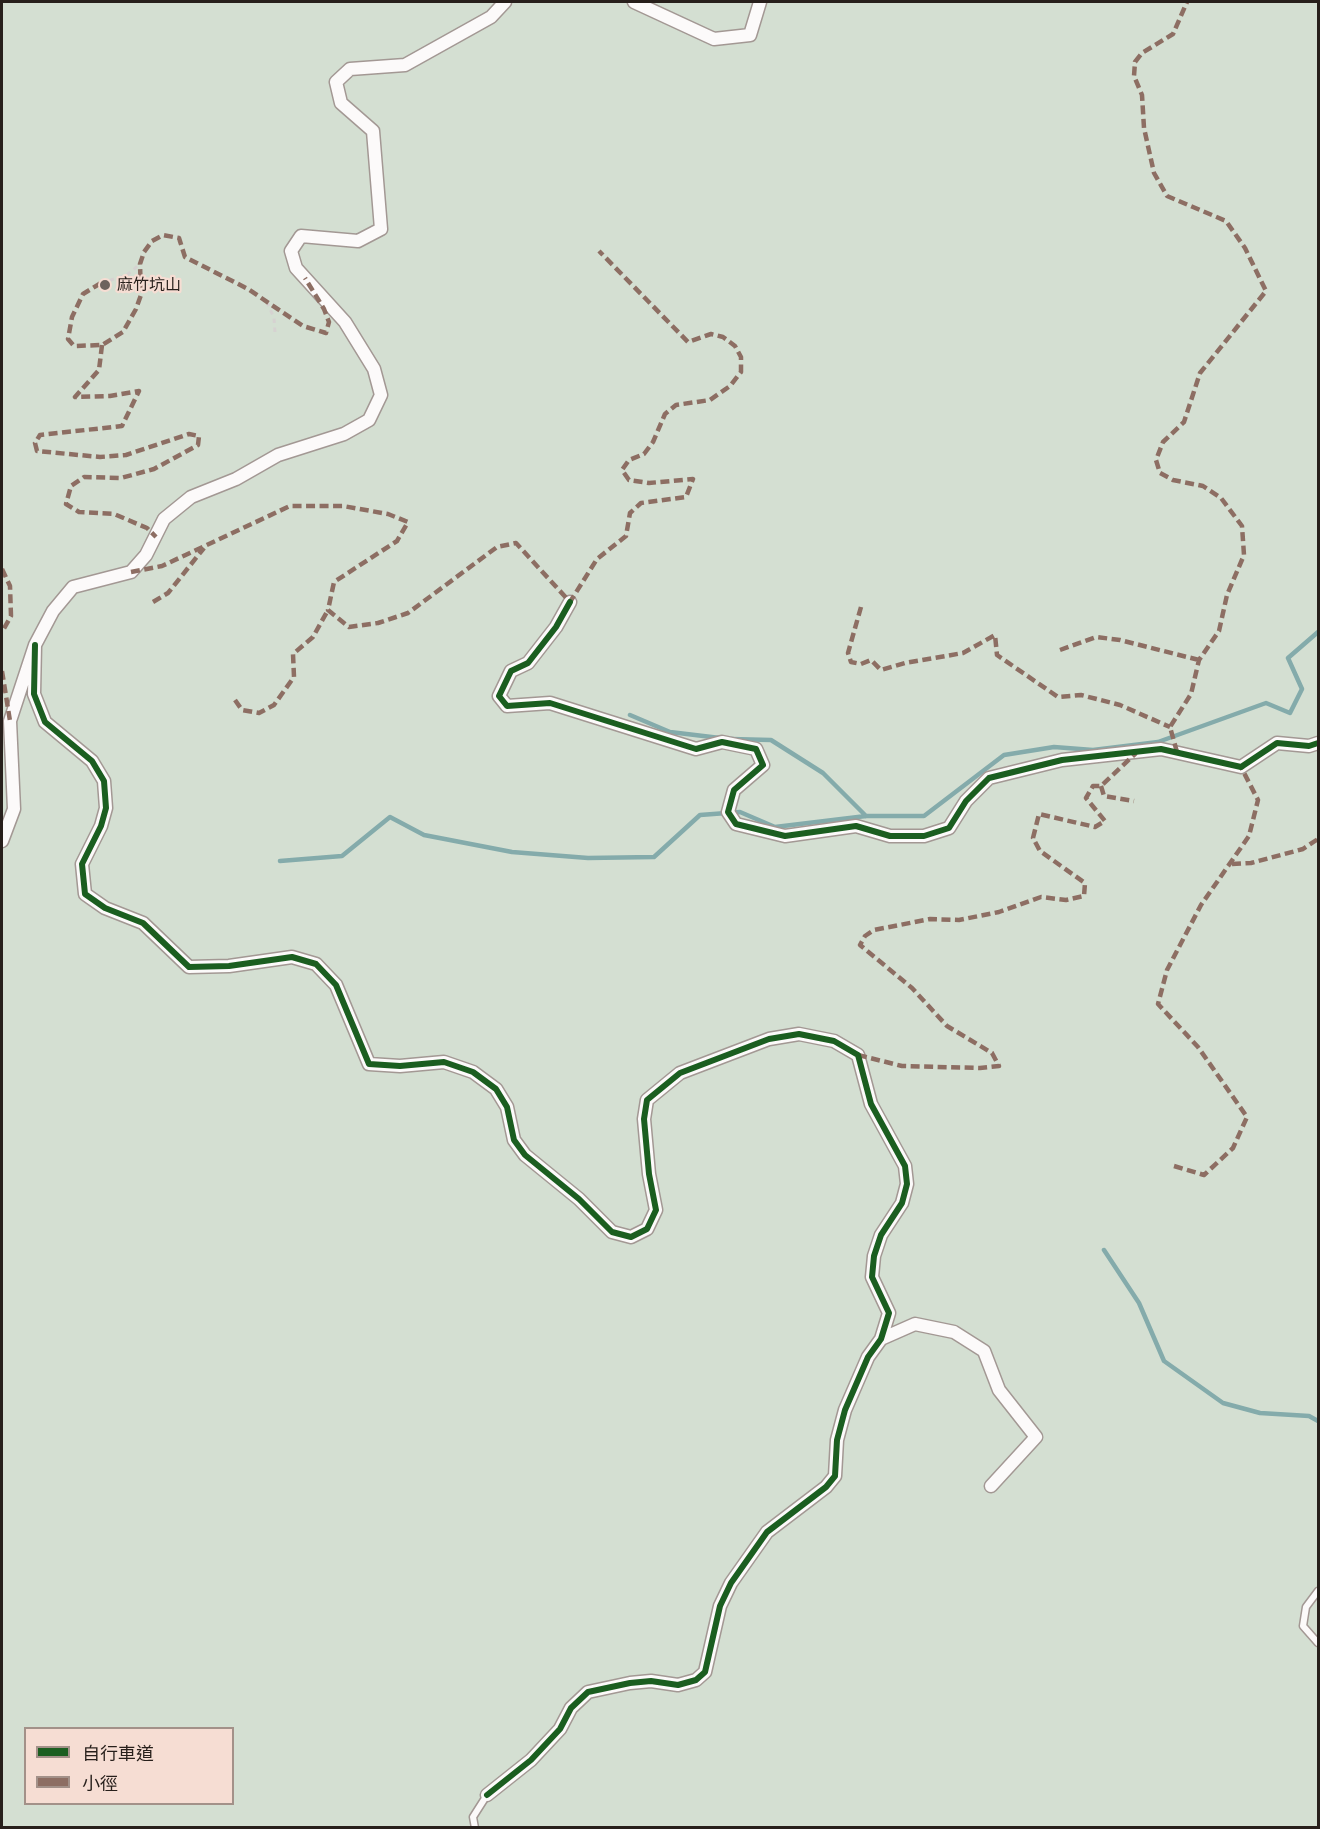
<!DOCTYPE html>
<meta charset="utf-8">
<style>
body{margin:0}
#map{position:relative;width:1320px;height:1829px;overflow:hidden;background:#eee0db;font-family:Quicksand,"Noto Sans TC",sans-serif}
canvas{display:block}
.frame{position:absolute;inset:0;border:3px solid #271f1b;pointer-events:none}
.legend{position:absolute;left:24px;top:1727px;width:210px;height:78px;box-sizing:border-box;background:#f6ddd3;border:2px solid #a39189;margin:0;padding:8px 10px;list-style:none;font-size:18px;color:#271f1b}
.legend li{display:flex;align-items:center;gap:12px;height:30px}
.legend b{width:30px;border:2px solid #a39189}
</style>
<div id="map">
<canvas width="1320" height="1829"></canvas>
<div class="frame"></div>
<ul class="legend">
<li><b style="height:8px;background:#1b5e20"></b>自行車道</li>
<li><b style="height:8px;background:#8d6e63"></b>小徑</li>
</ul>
</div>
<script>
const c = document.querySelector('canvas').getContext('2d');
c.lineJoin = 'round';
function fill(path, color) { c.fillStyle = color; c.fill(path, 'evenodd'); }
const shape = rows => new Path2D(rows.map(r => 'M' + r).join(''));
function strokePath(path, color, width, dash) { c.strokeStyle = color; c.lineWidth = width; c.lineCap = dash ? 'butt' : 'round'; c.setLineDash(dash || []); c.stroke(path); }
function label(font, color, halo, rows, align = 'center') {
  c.font = font + ' Quicksand,"Noto Sans TC",sans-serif'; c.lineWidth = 4.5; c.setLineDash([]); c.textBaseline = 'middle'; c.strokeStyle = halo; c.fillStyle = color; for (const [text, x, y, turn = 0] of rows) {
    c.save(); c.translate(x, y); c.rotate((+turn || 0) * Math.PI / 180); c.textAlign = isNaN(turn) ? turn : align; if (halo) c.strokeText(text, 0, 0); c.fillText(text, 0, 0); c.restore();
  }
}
fill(shape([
 [2,2,1318,2,1318,1827,2,1828],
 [26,1728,232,1728,232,1804,26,1804]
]), '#d4dfd2');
strokePath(shape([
 [630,715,670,732,720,738],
 [731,739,771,740,823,773,866,816],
 [280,861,342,856,390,817,424,835,512,852,588,858,654,857,700,815,740,812,775,827,866,816,924,816,1004,755,1054,747,1093,750,1158,742,1266,703,1290,713,1302,689,1288,658,1318,632],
 [1104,1250,1139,1303,1164,1361,1223,1403,1260,1413,1309,1416,1318,1421]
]), '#84abab', 4.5);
const service = shape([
 [1318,1591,1306,1607,1303,1626,1318,1643],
 [475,1828,473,1817,487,1795]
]);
const minor = shape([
 [634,2,714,39,750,35,760,2],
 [570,602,556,627,528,663,511,671,499,696,507,706,550,703,696,749,722,742,756,749,763,765,734,790,728,812,736,824,785,836,856,826,890,836,924,836,949,828,966,801,989,778,1062,760,1161,749,1241,767,1277,743,1309,746,1318,743],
 [35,645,34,694,45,722,92,761,104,781,106,808,101,826,82,864,85,894,105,908,143,923,189,967,229,966,292,957,316,964,336,985,369,1064,400,1066,444,1062,473,1072,496,1089,507,1107,514,1140,525,1155,579,1199,612,1232,631,1237,647,1229,656,1210,649,1174,644,1119,647,1100,680,1073,769,1039,799,1034,834,1041,858,1055,871,1104,905,1166,907,1184,902,1203,881,1235,874,1256,872,1277,889,1313,881,1339,868,1357,845,1410,837,1440,835,1476,826,1487,767,1532,731,1583,720,1606,705,1672,696,1680,678,1685,651,1681,630,1683,588,1692,571,1708,560,1729,531,1760,487,1795],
 [2,841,14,809,10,721,35,645,53,611,73,587,131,572,146,555,164,519,191,497,236,479,278,455,344,434,369,420,381,395,374,369,345,322,296,268,291,251,301,236,358,241,381,229,373,131,341,103,336,82,350,69,405,65,491,17,505,2],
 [881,1339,915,1324,954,1332,984,1351,999,1390,1036,1437,991,1486]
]);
strokePath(service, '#a39894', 9);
strokePath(minor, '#a39894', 15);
strokePath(shape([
 [101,283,127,275,140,264],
 [267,302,274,318,275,333]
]), '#d6d2d1', 3, [4.5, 4.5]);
strokePath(service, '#fcfafa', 6);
strokePath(minor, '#fcfafa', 12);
strokePath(shape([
 [101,283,83,294,72,317,68,339,74,346,102,345,123,332,136,309,141,295,140,264,144,252,152,241,163,235,179,238,185,257,248,289,303,326,326,333,329,322,324,309,305,278],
 [102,345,99,370,75,397,110,396,139,391,122,426,40,435,35,443,37,451,100,457,126,455,189,434,199,436,198,445,154,469,121,478,84,477,71,486,66,504,79,512,114,514,147,528,156,537],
 [2,569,10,586,11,616,2,632],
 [131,572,162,566,290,506,343,506,388,514,408,522,397,541,334,582,328,610,349,627,378,623,408,613,497,547,516,543,570,602,597,559,626,536,630,513,641,503,686,497,693,479,649,483,629,480,622,470,629,460,644,454,653,442,665,414,676,405,710,400,730,386,741,372,741,357,735,346,723,337,711,334,688,342,599,251],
 [153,602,168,593,204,548],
 [861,607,848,653,851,662,861,664,871,660,881,670,905,663,963,653,995,635,997,655,1058,697,1081,695,1120,705,1170,727],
 [1060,650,1096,637,1120,640,1199,660],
 [2,671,10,721],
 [235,700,242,710,259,713,274,705,294,677,293,654,313,637,328,610],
 [1177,752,1170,727,1191,694,1199,660,1219,631,1227,595,1244,555,1242,526,1221,498,1203,486,1173,480,1160,473,1156,460,1163,442,1184,422,1200,373,1266,291,1245,248,1226,221,1167,196,1154,173,1144,128,1142,95,1134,76,1135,62,1142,53,1173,34,1187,2],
 [1101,786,1104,796,1134,801],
 [1232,864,1251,863,1303,849,1318,839],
 [858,1055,902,1066,980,1068,999,1066,992,1053,947,1026,912,988,860,945,865,936,874,930,930,919,959,920,999,912,1041,897,1066,900,1084,896,1085,883,1040,851,1033,838,1039,814,1095,827,1105,821,1086,798,1093,786,1101,786,1136,753],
 [1174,1166,1204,1175,1233,1148,1247,1117,1198,1047,1158,1004,1167,970,1201,905,1249,836,1258,800,1241,767]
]), '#8d6e63', 4.5, [9, 4.5]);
strokePath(shape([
 [570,602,556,627,528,663,511,671,499,696,507,706,550,703,696,749,722,742,756,749,763,765,734,790,728,812,736,824,785,836,856,826,890,836,924,836,949,828,966,801,989,778,1062,760,1161,749,1241,767,1277,743,1309,746,1318,743],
 [35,645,34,694,45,722,92,761,104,781,106,808,101,826,82,864,85,894,105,908,143,923,189,967,229,966,292,957,316,964,336,985,369,1064,400,1066,444,1062,473,1072,496,1089,507,1107,514,1140,525,1155,579,1199,612,1232,631,1237,647,1229,656,1210,649,1174,644,1119,647,1100,680,1073,769,1039,799,1034,834,1041,858,1055,871,1104,905,1166,907,1184,902,1203,881,1235,874,1256,872,1277,889,1313,881,1339,868,1357,845,1410,837,1440,835,1476,826,1487,767,1532,731,1583,720,1606,705,1672,696,1680,678,1685,651,1681,630,1683,588,1692,571,1708,560,1729,531,1760,487,1795]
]), '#1b5e20', 6);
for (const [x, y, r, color] of [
 [105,285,6,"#6d635e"]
]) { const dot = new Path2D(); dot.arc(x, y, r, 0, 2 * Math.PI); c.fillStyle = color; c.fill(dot); strokePath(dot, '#f6ddd3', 2); }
label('16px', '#271f1b', '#f6ddd3', [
 ["麻竹坑山",117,285]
], 'left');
</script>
